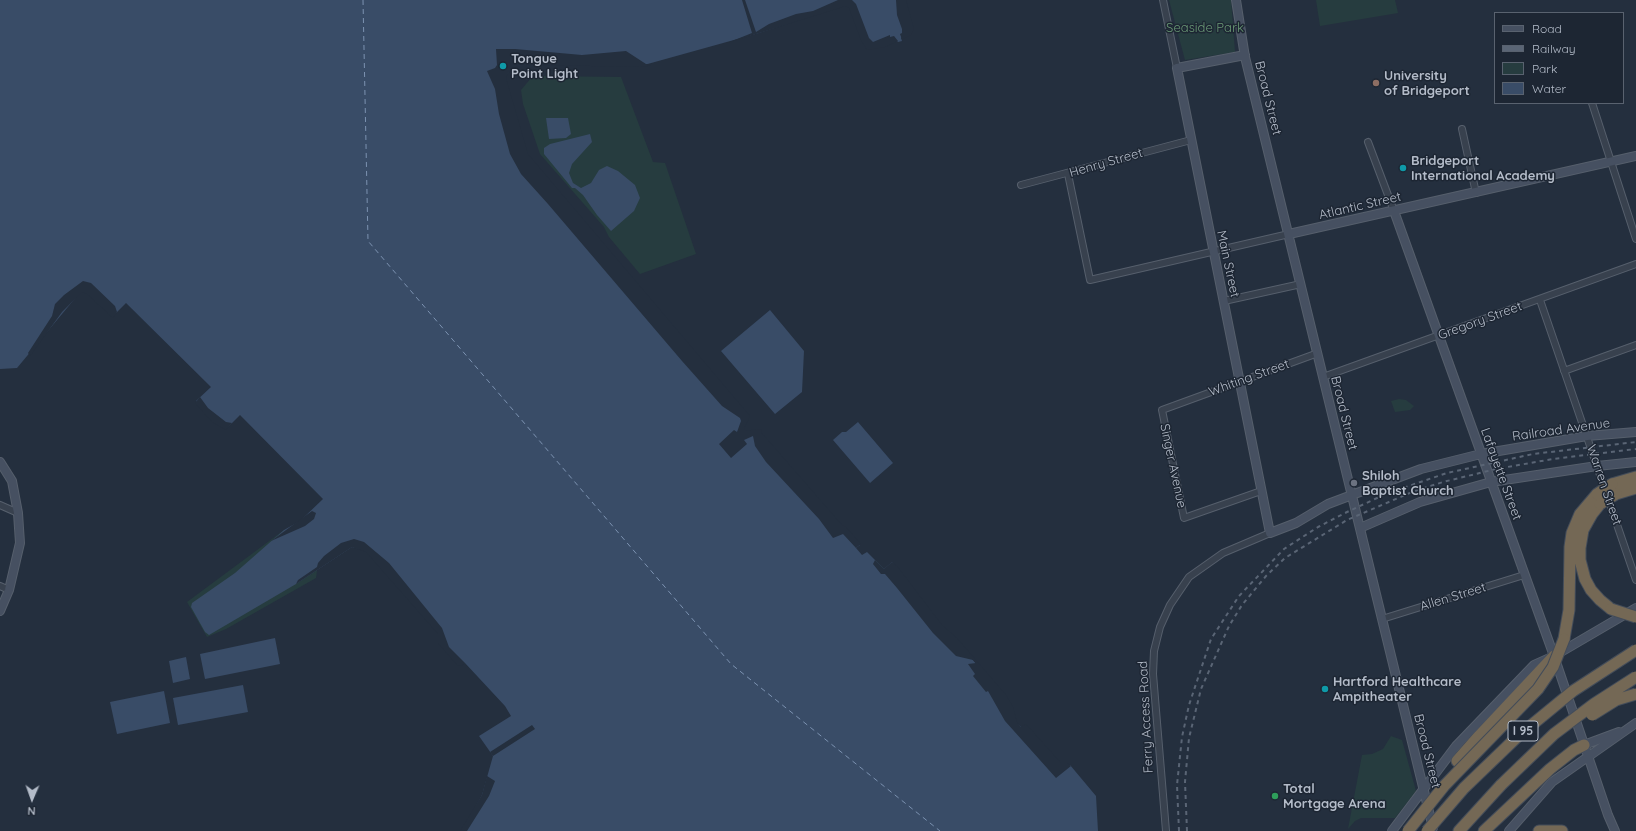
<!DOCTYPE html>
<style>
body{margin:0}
#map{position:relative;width:1636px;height:831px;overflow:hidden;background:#242f3e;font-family:Quicksand,sans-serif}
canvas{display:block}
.legend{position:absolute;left:1494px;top:12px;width:130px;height:92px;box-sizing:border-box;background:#1d2633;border:1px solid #59626f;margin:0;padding:5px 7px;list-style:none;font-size:12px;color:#b4bcc9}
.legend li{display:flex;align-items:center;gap:8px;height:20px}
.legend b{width:20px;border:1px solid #59626f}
.north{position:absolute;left:12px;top:779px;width:40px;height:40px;-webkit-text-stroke:3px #1d2633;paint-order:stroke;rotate:182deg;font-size:11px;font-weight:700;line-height:16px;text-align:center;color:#b4bcc9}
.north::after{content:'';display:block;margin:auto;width:14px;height:18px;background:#b4bcc9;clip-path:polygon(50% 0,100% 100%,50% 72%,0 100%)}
</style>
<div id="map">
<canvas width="1636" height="831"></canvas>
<ul class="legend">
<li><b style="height:5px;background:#465061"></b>Road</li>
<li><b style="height:5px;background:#5a6575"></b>Railway</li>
<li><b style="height:11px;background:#263c3f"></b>Park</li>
<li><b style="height:11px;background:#394c67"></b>Water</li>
</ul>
<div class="north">N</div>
</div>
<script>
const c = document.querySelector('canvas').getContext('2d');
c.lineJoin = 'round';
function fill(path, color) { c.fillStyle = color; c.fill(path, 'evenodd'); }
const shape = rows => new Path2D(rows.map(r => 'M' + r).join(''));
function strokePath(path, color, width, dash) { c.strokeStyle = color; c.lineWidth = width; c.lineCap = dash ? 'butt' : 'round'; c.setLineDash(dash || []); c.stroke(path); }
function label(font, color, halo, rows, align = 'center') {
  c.font = font + ' Quicksand,sans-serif'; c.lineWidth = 3; c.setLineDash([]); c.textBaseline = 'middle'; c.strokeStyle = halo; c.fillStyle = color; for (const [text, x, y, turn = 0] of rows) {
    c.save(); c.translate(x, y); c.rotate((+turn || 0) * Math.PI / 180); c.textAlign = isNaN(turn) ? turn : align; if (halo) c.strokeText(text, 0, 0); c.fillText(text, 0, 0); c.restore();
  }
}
fill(shape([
 [1169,0,1231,0,1235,52,1185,60],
 [1316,0,1395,0,1398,13,1320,26],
 [537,76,621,77,653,162,665,163,696,254,640,274,609,237,604,227,540,154,523,104,521,90,532,77],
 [1399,399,1406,400,1414,406,1410,410,1395,412,1391,401],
 [284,530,296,531,318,563,316,578,226,629,207,637,187,602],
 [1391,736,1402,740,1416,791,1395,818,1361,818,1355,821,1348,829,1362,755,1372,754,1383,749]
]), '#263c3f');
fill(shape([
 [0,0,904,0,910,24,901,38,902,41,898,42,896,40,868,49,851,6,846,4,759,33,644,65,537,63,513,66,504,78,526,155,748,417,742,427,745,433,756,431,841,527,860,545,856,548,862,555,867,552,884,569,892,562,941,626,955,639,994,685,1015,721,1060,765,1070,765,1096,796,1098,831,462,831,482,795,493,756,479,736,511,716,505,706,465,663,459,664,439,633,367,551,352,547,296,584,209,635,205,632,191,607,192,603,235,573,284,530,300,521,323,499,240,415,227,428,196,401,211,387,126,303,113,316,89,292,82,290,17,368,0,369],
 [546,118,568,118,571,134,566,138,549,139],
 [590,134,592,142,572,164,569,173,573,183,581,188,591,183,599,170,607,166,618,171,635,185,640,198,634,211,611,231,597,215,583,195,575,188,572,188,544,154,544,148,550,144],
 [770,310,804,351,802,392,775,414,721,351],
 [858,422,893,463,870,483,833,440,842,432,846,432],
 [275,638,280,664,205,679,200,654],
 [186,657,190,679,173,683,169,661],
 [243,685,248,712,178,725,173,698],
 [164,691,170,723,117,734,110,702]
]), '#394c67');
fill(shape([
 [742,0,745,0,756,32,769,24,796,14,813,11,838,0,852,0,856,4,869,38,873,42,890,35,890,37,894,36,898,41,885,47,867,50,861,40,849,8,846,6,727,43,752,33],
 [896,0,906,0,914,29,911,35,903,39,903,42,900,34,902,33,902,29,897,15],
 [496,49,515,49,582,55,626,51,646,64,651,65,644,67,537,65,520,65,514,68,508,73,506,78,528,154,750,416,744,429,746,431,756,429,762,430,761,432,842,525,846,527,861,544,856,548,843,534,833,538,819,519,766,462,755,446,753,436,744,440,747,444,731,458,719,444,734,430,737,432,741,421,740,418,722,406,682,361,548,204,521,174,510,154,499,114,495,89,487,71,495,68,497,65],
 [83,281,91,283,115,306,117,312,113,318,87,294,82,292,62,312,30,356,28,353,52,316,55,304,64,295],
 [200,397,208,408,226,422,232,423,226,430,212,422,195,403],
 [312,511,316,513,314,519,305,526,271,541],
 [354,539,364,542,389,563,442,628,449,647,465,663,461,666,457,665,438,643,438,634,366,552,352,547,296,584,298,580,317,567,318,563,324,556,341,543],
 [875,560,884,569,892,562,897,566,942,625,957,638,1006,695,1013,707,1017,722,1021,727,1026,724,1061,763,1067,763,1071,766,1056,778,1005,721,988,691,986,692,973,676,975,674,968,664,976,663,973,660,956,656,933,633,897,588,885,574,881,574,873,564],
 [532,725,535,729,493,756,490,752],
 [487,776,495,781,489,796,467,831,460,831,482,795]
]), '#242f3e');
strokePath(shape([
 [363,0,368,241,731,664,940,831]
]), '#7c92b1', 1, [5, 4]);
const street = shape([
 [1163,0,1177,68],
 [1592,103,1636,239],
 [1462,129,1476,193],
 [1368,142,1394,211],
 [1068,174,1090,280,1289,234],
 [1021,185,1191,140],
 [1540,300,1636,580],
 [1224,301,1301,284],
 [1564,371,1636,345],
 [1323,377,1636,264],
 [1261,491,1184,518,1162,410,1318,353],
 [0,505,18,513],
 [0,586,9,590],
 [1382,619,1524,575],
 [1166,831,1153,674,1154,651,1160,627,1170,605,1189,577,1223,553,1270,533]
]);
const secondary = shape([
 [1236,0,1245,57,1433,828],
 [1245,55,1177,68,1270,533,1296,523,1328,504,1421,469,1481,454,1587,436,1636,432],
 [1394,211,1554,656,1608,815,1615,831],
 [1289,234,1636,156],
 [0,462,12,481,18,513,20,543,9,590,0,611],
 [1360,528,1420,502,1491,482,1597,466,1636,462],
 [1584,745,1619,732],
 [1392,831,1456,746,1534,665,1554,656,1636,608],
 [1509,831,1552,782,1636,723]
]);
const highway = shape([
 [1612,484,1636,477],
 [1616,494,1636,488],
 [1600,504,1592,514,1583,530,1580,548,1580,560,1585,579,1591,590,1600,600,1611,609],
 [1564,639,1569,610,1570,547,1572,533,1580,514,1597,494],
 [1457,761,1479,736,1554,656],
 [1459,831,1501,785],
 [1484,831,1550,769,1574,750,1584,745],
 [1539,831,1562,831]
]);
strokePath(street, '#565f6c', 8);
strokePath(secondary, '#565f6c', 10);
strokePath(highway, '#434c59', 13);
strokePath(street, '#38414e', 6);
strokePath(secondary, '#465061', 8);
strokePath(highway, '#746855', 11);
strokePath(shape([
 [1179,831,1177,785,1182,737,1189,705,1211,639,1239,596,1284,549,1318,527,1347,512,1388,493,1447,473,1533,454,1636,442],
 [1187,831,1185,782,1189,738,1201,689,1229,626,1242,605,1266,576,1285,558,1347,520,1412,492,1443,482,1496,469,1553,459,1636,449]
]), '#5a6575', 2, [4, 4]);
const highwayBridge = shape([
 [1597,494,1612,484],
 [1600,504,1616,494],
 [1611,609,1636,617],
 [1592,715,1616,700,1636,694],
 [1501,785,1554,734,1594,704,1636,677],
 [1408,831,1444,786,1538,689,1553,667,1564,639],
 [1427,831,1464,788,1517,737,1573,691,1636,650]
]);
strokePath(highwayBridge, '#434c59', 13, []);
strokePath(highwayBridge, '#746855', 11);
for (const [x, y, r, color] of [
 [503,66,4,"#0f9aa8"],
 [1376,83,4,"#8d6e63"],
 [1403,168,4,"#0f9aa8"],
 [1354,483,4,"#6b7280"],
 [1325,689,4,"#0f9aa8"],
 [1275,796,4,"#2e9e5b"]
]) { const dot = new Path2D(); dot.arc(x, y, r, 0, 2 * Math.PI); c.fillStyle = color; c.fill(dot); strokePath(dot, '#1d2633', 1.5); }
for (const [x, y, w] of [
 [1523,731,30]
]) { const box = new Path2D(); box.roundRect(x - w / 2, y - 10, w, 20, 3); c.fillStyle = '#1d2633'; c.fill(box); strokePath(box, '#b4bcc9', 1); }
label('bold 12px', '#b4bcc9', null, [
 ["I 95",1523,731]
]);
label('13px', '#6b9a76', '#1d2633', [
 ["Seaside Park",1205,28]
]);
label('bold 13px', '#b4bcc9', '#1d2633', [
 ["Tongue",511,59],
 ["Point Light",511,74],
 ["University",1384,76],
 ["of Bridgeport",1384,91],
 ["Bridgeport",1411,161],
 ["International Academy",1411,176],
 ["Shiloh",1362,476],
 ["Baptist Church",1362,491],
 ["Hartford Healthcare",1333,682],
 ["Ampitheater",1333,697],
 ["Total",1283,789],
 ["Mortgage Arena",1283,804]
], 'left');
label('13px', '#b4bcc9', '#1d2633', [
 ["Broad Street",1268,98,76],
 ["Henry Street",1106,163,-16],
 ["Atlantic Street",1360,206,-13],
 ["Main Street",1228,264,78],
 ["Gregory Street",1480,321,-20],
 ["Whiting Street",1249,378,-20],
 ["Broad Street",1344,413,76],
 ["Railroad Avenue",1561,430,-8],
 ["Singer Avenue",1173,466,78],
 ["Lafayette Street",1501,474,70],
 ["Warren Street",1604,485,71],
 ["Allen Street",1453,597,-17],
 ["Ferry Access Road",1146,717,-93],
 ["Broad Street",1427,751,76]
]);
</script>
